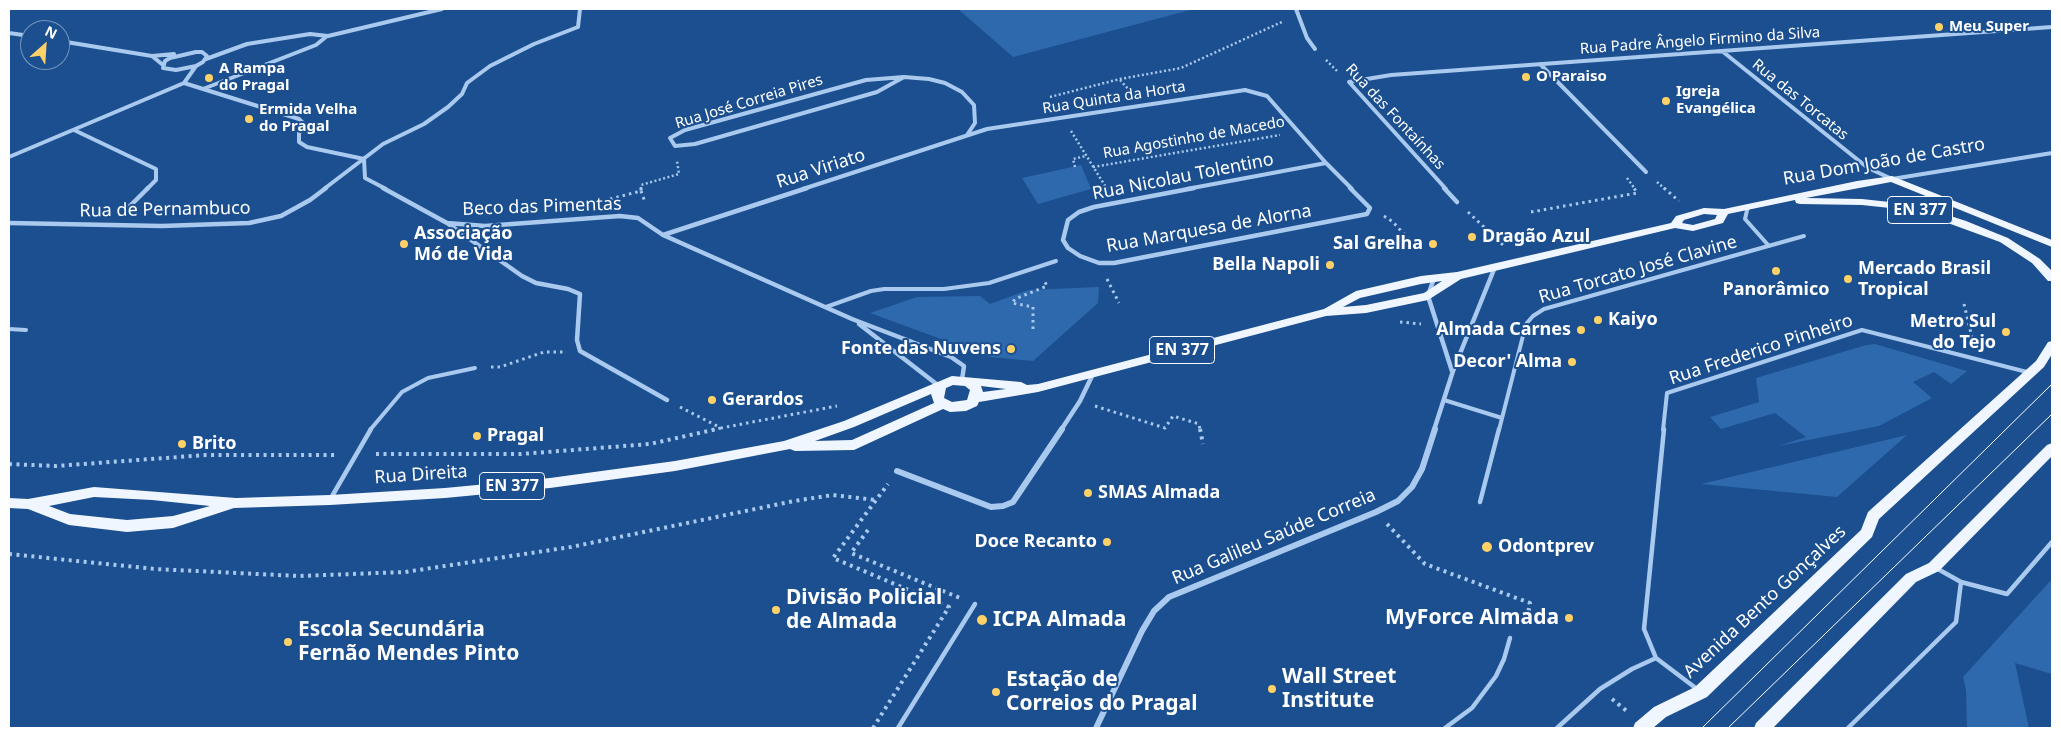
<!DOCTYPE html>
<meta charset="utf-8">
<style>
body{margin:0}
#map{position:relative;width:2061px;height:737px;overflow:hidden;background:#1b4f8f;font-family:"Noto Sans",sans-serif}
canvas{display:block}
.frame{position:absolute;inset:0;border:10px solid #fff;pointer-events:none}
.north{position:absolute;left:20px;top:20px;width:50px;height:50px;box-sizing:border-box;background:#1b4f8f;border:1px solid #7695bc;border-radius:50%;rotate:26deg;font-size:14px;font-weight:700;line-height:20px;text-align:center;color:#fff}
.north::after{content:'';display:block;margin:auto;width:18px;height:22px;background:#ffd166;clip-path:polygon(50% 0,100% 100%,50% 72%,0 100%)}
</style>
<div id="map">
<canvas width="2061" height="737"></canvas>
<div class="frame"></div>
<div class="north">N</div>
</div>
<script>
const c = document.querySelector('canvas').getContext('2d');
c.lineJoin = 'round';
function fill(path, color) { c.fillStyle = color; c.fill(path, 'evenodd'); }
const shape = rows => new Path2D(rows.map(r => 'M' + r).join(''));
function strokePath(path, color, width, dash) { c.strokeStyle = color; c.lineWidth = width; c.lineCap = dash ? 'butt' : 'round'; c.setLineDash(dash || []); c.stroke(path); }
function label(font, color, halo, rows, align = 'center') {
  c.font = font + ' "Noto Sans",sans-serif'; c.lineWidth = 4; c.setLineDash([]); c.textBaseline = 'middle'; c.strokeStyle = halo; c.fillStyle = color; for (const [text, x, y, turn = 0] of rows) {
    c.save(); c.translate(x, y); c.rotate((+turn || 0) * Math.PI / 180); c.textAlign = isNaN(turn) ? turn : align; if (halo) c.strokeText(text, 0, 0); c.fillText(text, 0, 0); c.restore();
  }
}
fill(shape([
 [958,9,1194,9,1013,57],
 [1081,165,1091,189,1038,204,1022,178],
 [1099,287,1098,303,1033,361,990,357,870,313,917,297,980,296,990,304,1028,290],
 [1875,344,1967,371,1951,384,1934,372,1913,382,1932,398,1879,426,1778,446,1806,437,1775,413,1721,429,1710,417,1759,402,1756,378,1866,345],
 [1907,435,1837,497,1701,484],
 [2052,579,2052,674,2015,663,2029,728,1967,728,1966,690,1963,677]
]), '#2e69ad');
strokePath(shape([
 [1326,60,1338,72],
 [1120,80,1131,92],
 [1050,97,1120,79,1181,68,1284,21],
 [1071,131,1107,189],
 [1075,167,1073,159,1086,156],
 [1093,167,1280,135],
 [1627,178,1635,189],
 [1657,182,1665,189],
 [641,189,641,185,679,174,677,161]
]), '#a9c9ee', 2.5, [2, 2.5]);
strokePath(shape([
 [1106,188,1107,190],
 [1664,188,1679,201],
 [641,191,645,202],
 [610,199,641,191,641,188],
 [1468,212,1505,247],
 [1531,212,1637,193,1634,188],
 [1384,216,1393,222,1411,242,1395,246],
 [1107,279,1119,303],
 [1964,304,1973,342],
 [1400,322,1421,324],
 [1033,329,1033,307,1012,303,1015,299,1047,286,1044,280],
 [491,367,500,367,544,352,564,352],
 [1095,406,1165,428,1173,416,1199,424,1200,430],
 [680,407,721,428,837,406],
 [712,430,721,428]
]), '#a9c9ee', 3, [2.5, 4]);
strokePath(shape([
 [1200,429,1203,444],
 [376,454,521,454,650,444,717,429],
 [9,464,56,466,206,455,337,455],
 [1387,524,1425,564,1530,603,1527,619,1520,627],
 [868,530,851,553,960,598],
 [9,554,155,569,299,576,405,572,571,547,794,501,833,495,876,500],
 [1612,699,1628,712],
 [873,728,949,607,833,558,888,484]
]), '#a9c9ee', 4, [3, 4.5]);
strokePath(shape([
 [1748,206,1745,219,1769,246],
 [826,307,871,291,884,289,944,289,989,283,1056,261],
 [9,329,26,330],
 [1444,400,1502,418],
 [370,430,402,392,428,378,475,368],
 [1499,430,1526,324,1533,316,1544,309,1804,236],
 [1663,430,1667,393,1862,330,2027,372]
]), '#a9c9ee', 4);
strokePath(shape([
 [1664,429,1644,629,1656,658,1697,689],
 [331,498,371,429],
 [1480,502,1499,429],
 [1936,568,1961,582,2007,594,2052,542],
 [898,728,975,604],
 [1445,728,1472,708,1496,676,1504,659,1510,638],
 [1557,728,1600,689,1632,669,1656,658],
 [1848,728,1956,622,1961,582]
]), '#a9c9ee', 4.5);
strokePath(shape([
 [1296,9,1307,38,1315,49],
 [9,33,30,36],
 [60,41,152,56],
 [1722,51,1868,168,1892,179,2052,153],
 [196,52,202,52,207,56,203,62,196,66,176,70,163,68,165,61,170,58,196,52],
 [206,59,247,44,310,34,328,36,442,9],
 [1540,64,1646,172],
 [163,65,152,56,174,54],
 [196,66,184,83,299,119,305,125,299,133,299,142,307,147,364,159],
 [904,77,929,79,945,83,962,92,974,105,975,123,967,135],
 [904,77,877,92,695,144,675,146,670,138,685,130,866,80,904,77],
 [1349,82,1391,75,2052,27],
 [1349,82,1446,189],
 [203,89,316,45,327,36],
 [74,130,156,169,156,180,147,189],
 [9,157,184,83],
 [364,159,365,178,386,189],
 [1326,163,1352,189],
 [324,189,383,144,424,124,448,107,462,94,467,83,490,66,534,44,578,27,580,9],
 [803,189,987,129,1245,90,1267,96,1326,163],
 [1187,189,1326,163]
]), '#a9c9ee', 4);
strokePath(shape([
 [383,188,447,223,522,276,536,283,568,289,580,294,577,340,580,351,667,400],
 [1194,188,1094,207,1079,212,1068,220,1063,240,1068,248,1080,256,1099,263,1114,263,1367,214,1370,208,1350,188],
 [1444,188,1457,202],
 [129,207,148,188],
 [9,223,162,226,249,223,281,216,310,200,326,188],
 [447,223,485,226,620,216,638,218,663,235,852,319,951,357,964,366,962,380],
 [663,235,807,188],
 [1434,278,1428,296,1452,371],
 [859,324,939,386],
 [1061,430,1080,401,1093,374],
 [1434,430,1453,371,1495,267]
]), '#a9c9ee', 4.5);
strokePath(shape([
 [897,471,991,507,1003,506,1013,502,1062,429],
 [1096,728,1142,631,1154,611,1169,597,1376,512,1398,501,1412,487,1422,469,1435,429]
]), '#a9c9ee', 6);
fill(shape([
 [1892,176,2052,240,2052,247,1891,182,1806,198,1862,199,1899,203,1932,210,1966,221,2008,238,2040,259,2052,271,2052,281,2048,281,2032,263,2000,242,1926,215,1899,209,1862,205,1800,204,1796,203,1795,200,1728,214,1723,223,1693,231,1675,228,1461,279,1428,300,1366,313,1326,316,1038,392,979,402,977,406,966,411,950,412,943,409,854,450,795,451,790,449,675,471,550,488,445,498,330,505,234,508,173,528,127,532,69,525,28,509,9,508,9,498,28,499,94,487,236,498,330,495,445,488,550,478,675,461,784,441,844,421,952,376,1021,382,1027,385,1038,384,1324,309,1356,291,1421,276,1457,272,1671,223,1676,216,1704,208,1724,209,1857,181,1892,176],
 [1704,214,1717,215,1715,219,1693,225,1682,223,1684,220,1704,214],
 [1442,281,1424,293,1366,305,1343,307,1360,298,1421,284,1442,281],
 [953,385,965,386,970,390,967,400,952,402,944,398,946,388,953,385],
 [981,386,1006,389,983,392,981,386],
 [931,394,934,403,852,440,815,441,854,427,931,394],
 [94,497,152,500,210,506,173,516,127,520,70,514,49,506,94,497],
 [2052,341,2052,354,2044,367,1879,519,1872,537,1707,697,1666,717,1653,728,1633,728,1635,723,1654,707,1695,687,1861,530,1868,512,2036,361,2048,342,2052,341],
 [2052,443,2052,456,1939,571,1916,582,1773,728,1754,728,1756,723,1906,574,1929,563,2047,445,2052,443]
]), '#f0f6ff');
strokePath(shape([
 [1702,728,2052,384],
 [1728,728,2052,414]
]), '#fff', 1);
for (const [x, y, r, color] of [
 [1939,27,5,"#ffd166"],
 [1526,77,5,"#ffd166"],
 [209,78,5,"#ffd166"],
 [1666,101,5,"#ffd166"],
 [249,119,5,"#ffd166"],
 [1472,237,5,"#ffd166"],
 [404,244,5,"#ffd166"],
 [1433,244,5,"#ffd166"],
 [1330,265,5,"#ffd166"],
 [1776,271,5,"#ffd166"],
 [1848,279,5,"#ffd166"],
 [1598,320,5,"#ffd166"],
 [1581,330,5,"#ffd166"],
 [2006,332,5,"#ffd166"],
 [1011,349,5,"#ffd166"],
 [1572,362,5,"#ffd166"],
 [712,400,5,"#ffd166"],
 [477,436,5,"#ffd166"],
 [182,444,5,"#ffd166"],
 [1088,493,5,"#ffd166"],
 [1107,542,5,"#ffd166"],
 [1487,547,6,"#ffd166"],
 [776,610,5,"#ffd166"],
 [1569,618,5,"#ffd166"],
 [982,620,6,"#ffd166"],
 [288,642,5,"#ffd166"],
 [1272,689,5,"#ffd166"],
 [996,692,5,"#ffd166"]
]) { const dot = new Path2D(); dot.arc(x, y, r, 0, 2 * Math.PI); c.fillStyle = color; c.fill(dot); strokePath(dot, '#1b4f8f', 2); }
label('bold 15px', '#fff', '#1b4f8f', [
 ["Meu Super",1949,27],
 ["A Rampa",219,69],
 ["do Pragal",219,86],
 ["O Paraiso",1536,77],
 ["Igreja",1676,92],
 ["Evangélica",1676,109],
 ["Ermida Velha",259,110],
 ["do Pragal",259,127]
], 'left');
label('15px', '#fff', '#1b4f8f', [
 ["Rua Padre Ângelo Firmino da Silva",1700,41,-4],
 ["Rua Quinta da Horta",1114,98,-9],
 ["Rua das Torcatas",1800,100,39],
 ["Rua José Correia Pires",749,102,-17],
 ["Rua das Fontaínhas",1395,117,47],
 ["Rua Agostinho de Macedo",1194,138,-10]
]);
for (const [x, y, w] of [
 [1920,210,65],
 [1182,350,65],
 [512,486,65]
]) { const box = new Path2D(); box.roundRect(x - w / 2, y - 13.5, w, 27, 4); c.fillStyle = '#1b4f8f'; c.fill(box); strokePath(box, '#fff', 1); }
label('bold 16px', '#fff', null, [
 ["EN 377",1920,210],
 ["EN 377",1182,350],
 ["EN 377",512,486]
]);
label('18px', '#fff', '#1b4f8f', [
 ["Rua Dom João de Castro",1884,162,-10],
 ["Rua Viriato",821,169,-18],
 ["Rua Nicolau Tolentino",1183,177,-11],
 ["Beco das Pimentas",542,207,-2],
 ["Rua de Pernambuco",165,210,-1],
 ["Rua Marquesa de Alorna",1209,229,-10],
 ["Rua Torcato José Clavine",1638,270,-16],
 ["Rua Frederico Pinheiro",1761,350,-18],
 ["Rua Direita",421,475,-4],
 ["Rua Galileu Saúde Correia",1274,537,-23],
 ["Avenida Bento Gonçalves",1765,602,-43]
]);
label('bold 18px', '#fff', '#1b4f8f', [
 ["Associação",414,234],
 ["Mó de Vida",414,255],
 ["Dragão Azul",1482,237],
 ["Sal Grelha",1423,244,"right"],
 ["Bella Napoli",1320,265,"right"],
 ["Mercado Brasil",1858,269],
 ["Tropical",1858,290],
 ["Panorâmico",1776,290,"center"],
 ["Kaiyo",1608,320],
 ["Metro Sul",1996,322,"right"],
 ["do Tejo",1996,343,"right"],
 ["Almada Carnes",1571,330,"right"],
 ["Fonte das Nuvens",1001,349,"right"],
 ["Decor' Alma",1562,362,"right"],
 ["Gerardos",722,400],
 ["Pragal",487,436],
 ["Brito",192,444],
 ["SMAS Almada",1098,493],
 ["Doce Recanto",1097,542,"right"],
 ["Odontprev",1498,547]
], 'left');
label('bold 21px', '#fff', '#1b4f8f', [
 ["Divisão Policial",786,598],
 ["de Almada",786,622],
 ["MyForce Almada",1559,618,"right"],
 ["ICPA Almada",993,620],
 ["Escola Secundária",298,630],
 ["Fernão Mendes Pinto",298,654],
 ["Wall Street",1282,677],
 ["Institute",1282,701],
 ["Estação de",1006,680],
 ["Correios do Pragal",1006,704]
], 'left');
</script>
